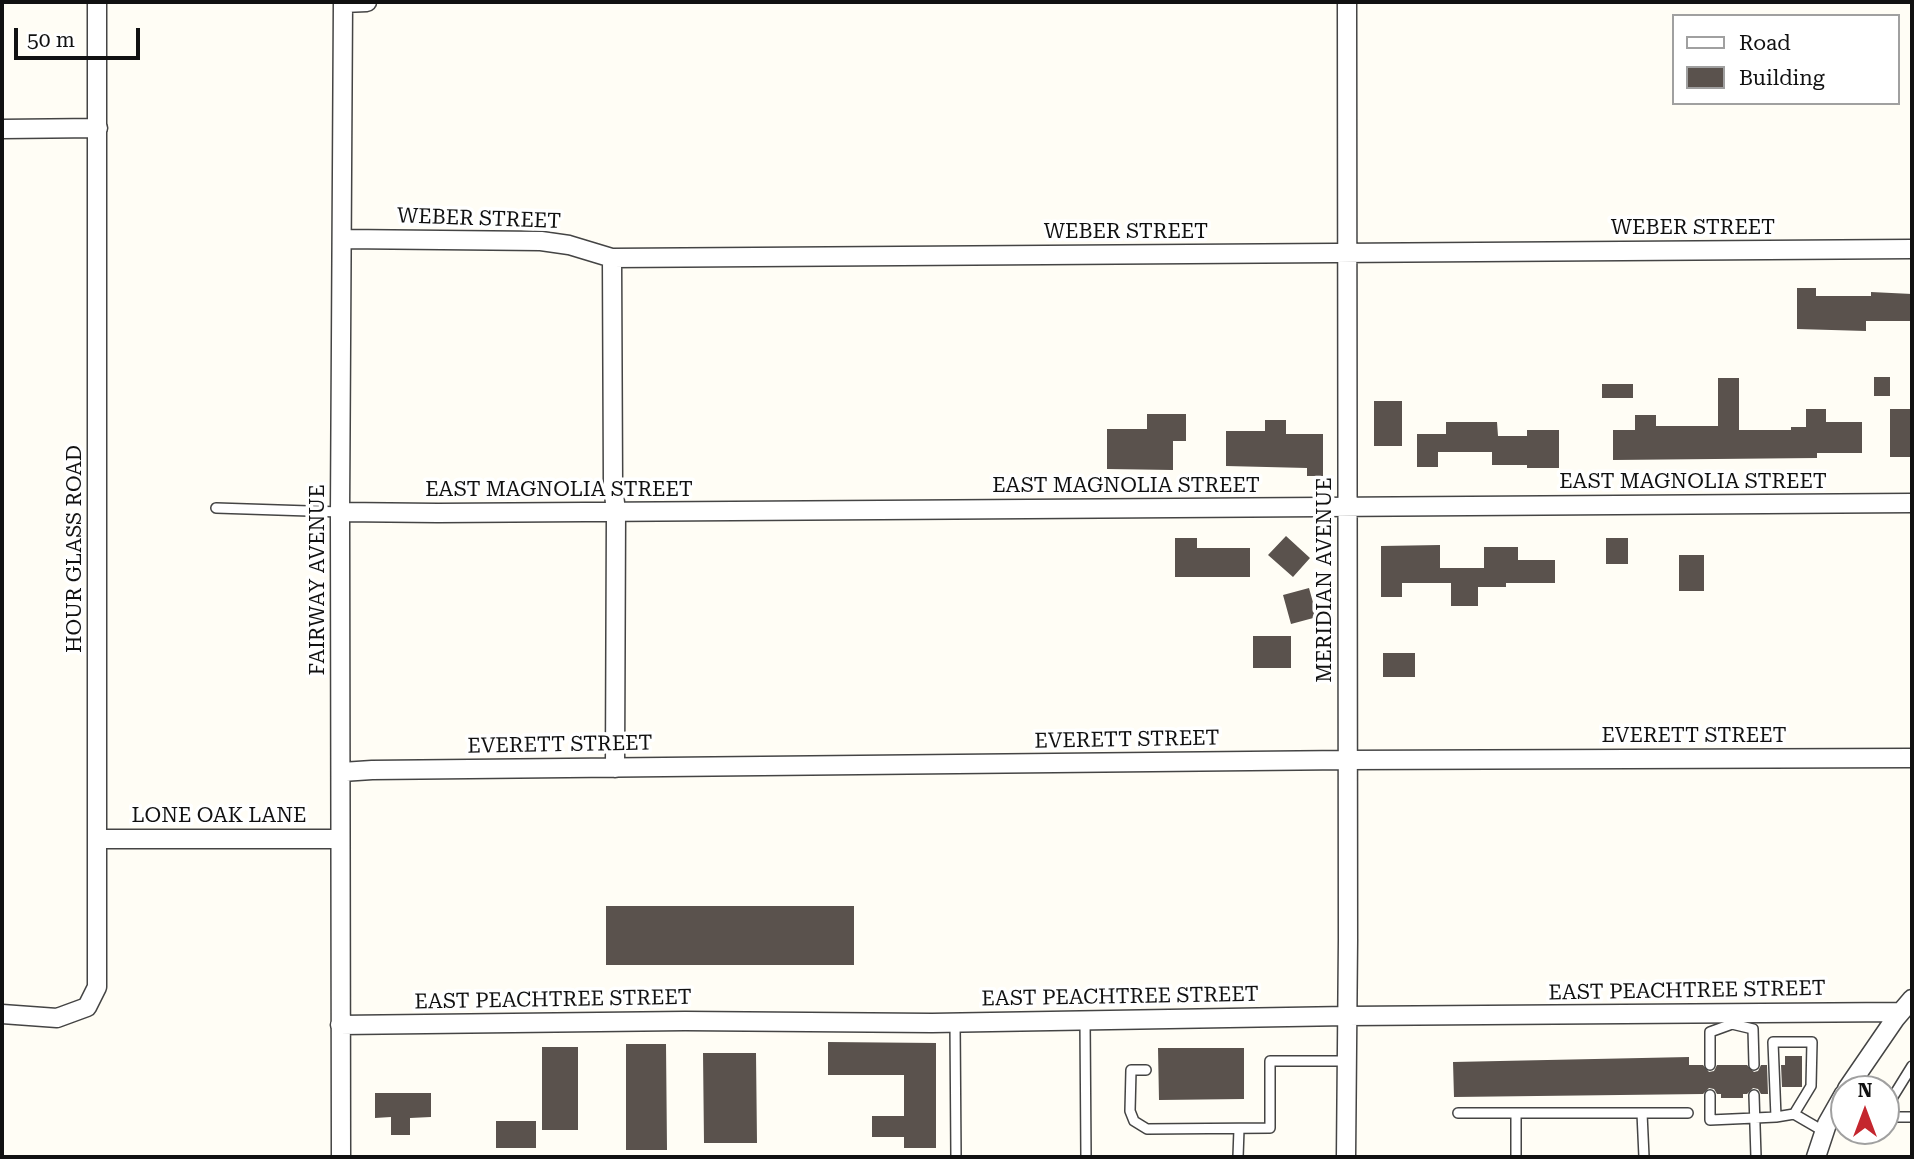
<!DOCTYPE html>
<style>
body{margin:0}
#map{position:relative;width:1914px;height:1159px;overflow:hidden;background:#fffdf5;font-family:"Roboto Serif",serif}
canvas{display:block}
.frame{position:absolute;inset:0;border:4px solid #111;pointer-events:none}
.legend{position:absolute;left:1672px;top:14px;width:228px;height:91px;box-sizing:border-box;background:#fff;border:2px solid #a0a0a0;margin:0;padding:9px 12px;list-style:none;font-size:21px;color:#111}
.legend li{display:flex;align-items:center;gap:14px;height:35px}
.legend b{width:35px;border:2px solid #a0a0a0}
.north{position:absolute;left:1830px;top:1075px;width:70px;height:70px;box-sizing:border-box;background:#fff;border:2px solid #a0a0a0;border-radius:50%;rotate:0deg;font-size:19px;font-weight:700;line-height:28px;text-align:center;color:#111}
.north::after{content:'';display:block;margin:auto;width:24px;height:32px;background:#c4262e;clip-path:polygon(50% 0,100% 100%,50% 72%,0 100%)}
.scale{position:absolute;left:14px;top:28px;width:126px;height:32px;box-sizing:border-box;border:4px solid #111;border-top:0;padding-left:9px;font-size:21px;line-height:24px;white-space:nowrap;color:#111;-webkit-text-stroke:5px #fff;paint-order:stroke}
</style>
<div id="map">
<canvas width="1914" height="1159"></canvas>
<div class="frame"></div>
<ul class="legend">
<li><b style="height:9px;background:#fff"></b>Road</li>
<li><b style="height:19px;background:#5a524d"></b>Building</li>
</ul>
<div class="north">N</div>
<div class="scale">50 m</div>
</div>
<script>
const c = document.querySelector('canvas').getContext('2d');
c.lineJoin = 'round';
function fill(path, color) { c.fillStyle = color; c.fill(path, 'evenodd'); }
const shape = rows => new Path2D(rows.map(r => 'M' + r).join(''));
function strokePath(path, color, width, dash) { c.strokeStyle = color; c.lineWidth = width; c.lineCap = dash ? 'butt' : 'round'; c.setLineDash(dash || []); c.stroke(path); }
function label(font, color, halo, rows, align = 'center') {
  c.font = font + ' "Roboto Serif",serif'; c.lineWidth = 7; c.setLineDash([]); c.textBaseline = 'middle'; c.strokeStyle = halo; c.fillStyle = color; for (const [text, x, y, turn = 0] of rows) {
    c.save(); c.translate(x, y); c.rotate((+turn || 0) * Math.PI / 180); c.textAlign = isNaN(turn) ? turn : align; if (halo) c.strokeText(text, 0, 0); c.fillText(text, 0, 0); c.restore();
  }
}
fill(shape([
 [1797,288,1816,288,1816,296,1871,296,1871,292,1912,294,1912,321,1866,321,1866,331,1797,329],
 [1874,377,1890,377,1890,396,1874,396],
 [1718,378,1739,378,1739,430,1791,430,1791,427,1806,427,1806,409,1826,409,1826,422,1862,422,1862,453,1817,453,1817,458,1613,460,1613,430,1635,430,1635,415,1656,415,1656,426,1718,426],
 [1602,384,1633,384,1633,398,1602,398],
 [1374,401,1402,401,1402,446,1374,446],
 [1890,409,1912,409,1912,457,1890,457],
 [1147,414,1186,414,1186,441,1173,441,1173,470,1107,469,1107,429,1147,429],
 [1265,420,1286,420,1286,434,1323,434,1323,476,1307,476,1307,468,1226,466,1226,431,1265,431],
 [1446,422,1497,422,1498,436,1527,436,1527,430,1559,430,1559,468,1527,468,1527,465,1492,465,1492,452,1438,452,1438,467,1417,467,1417,434,1446,434],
 [1286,536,1310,558,1293,577,1268,555],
 [1175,538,1197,538,1197,548,1250,548,1250,577,1175,577],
 [1606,538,1628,538,1628,564,1606,564],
 [1440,545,1440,568,1484,568,1484,547,1518,547,1518,560,1555,560,1555,583,1506,583,1506,587,1478,587,1478,606,1451,606,1451,583,1402,583,1402,597,1381,597,1381,546],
 [1679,555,1704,555,1704,591,1679,591],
 [1309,588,1317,617,1291,624,1283,595],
 [1253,636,1291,636,1291,668,1253,668],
 [1383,653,1415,653,1415,677,1383,677],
 [606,906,854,906,854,965,606,965],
 [828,1042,936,1043,936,1148,904,1148,904,1137,872,1137,872,1116,904,1116,904,1075,828,1075],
 [626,1044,666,1044,667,1150,626,1150],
 [542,1047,578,1047,578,1130,542,1130],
 [1158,1048,1244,1048,1244,1099,1159,1100],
 [703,1053,756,1053,757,1143,704,1143],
 [1785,1056,1802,1056,1802,1087,1782,1087,1781,1065,1785,1065],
 [1689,1057,1689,1065,1703,1065,1709,1072,1714,1071,1717,1065,1747,1065,1754,1072,1758,1071,1761,1065,1767,1065,1768,1094,1761,1094,1758,1089,1753,1088,1747,1094,1743,1094,1743,1098,1721,1098,1721,1094,1717,1094,1714,1089,1709,1088,1703,1094,1454,1097,1453,1062],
 [375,1093,431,1093,431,1117,410,1118,410,1135,391,1135,391,1117,375,1118],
 [496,1121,536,1121,536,1148,496,1148]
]), '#5a524d');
const service = shape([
 [216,508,340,512],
 [1085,1020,1086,1157],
 [955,1022,956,1157],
 [1710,1065,1710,1032,1732,1024,1753,1029,1754,1065],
 [1146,1070,1131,1070,1130,1111,1134,1121,1147,1129,1270,1128,1270,1061,1346,1061],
 [1710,1095,1710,1120,1755,1118,1776,1117,1794,1114,1811,1086,1812,1042,1773,1042,1776,1117],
 [1754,1095,1756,1157],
 [1886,1108,1912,1066],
 [1458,1113,1688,1113],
 [1642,1113,1644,1157],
 [1794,1114,1825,1132],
 [1886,1117,1912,1117],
 [1238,1157,1239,1129],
 [1516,1157,1516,1113]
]);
const minor = shape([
 [343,3,367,2],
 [2,129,98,128],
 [343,239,541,241,569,245,612,258,1912,249],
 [612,258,613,485,616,512,615,768],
 [340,512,438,513,1912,503],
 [342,772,372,770,1347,760,1912,758],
 [98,839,340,839],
 [2,1014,57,1018,87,1007,97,987,97,2],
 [340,1025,685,1021,932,1023,1347,1016,1901,1012],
 [1847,1089,1895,1019,1912,999],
 [341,1157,340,512,343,2],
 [1346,1157,1348,939,1347,2],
 [1816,1157,1827,1124,1844,1094]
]);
strokePath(service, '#444', 12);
strokePath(minor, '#444', 21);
strokePath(service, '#fff', 9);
strokePath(minor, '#fff', 18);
label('21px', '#111', '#fff', [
 ["WEBER STREET",479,219,2],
 ["WEBER STREET",1693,228],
 ["WEBER STREET",1126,232],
 ["EAST MAGNOLIA STREET",1693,482],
 ["EAST MAGNOLIA STREET",1126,486],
 ["EAST MAGNOLIA STREET",559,490],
 ["HOUR GLASS ROAD",75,549,-90],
 ["FAIRWAY AVENUE",318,580,-90],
 ["MERIDIAN AVENUE",1325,580,-90],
 ["EVERETT STREET",1694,736],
 ["EVERETT STREET",1127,740,-1],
 ["EVERETT STREET",560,745,-1],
 ["LONE OAK LANE",219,816],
 ["EAST PEACHTREE STREET",1687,991,-1],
 ["EAST PEACHTREE STREET",1120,997,-1],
 ["EAST PEACHTREE STREET",553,1000,-1]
]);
</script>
